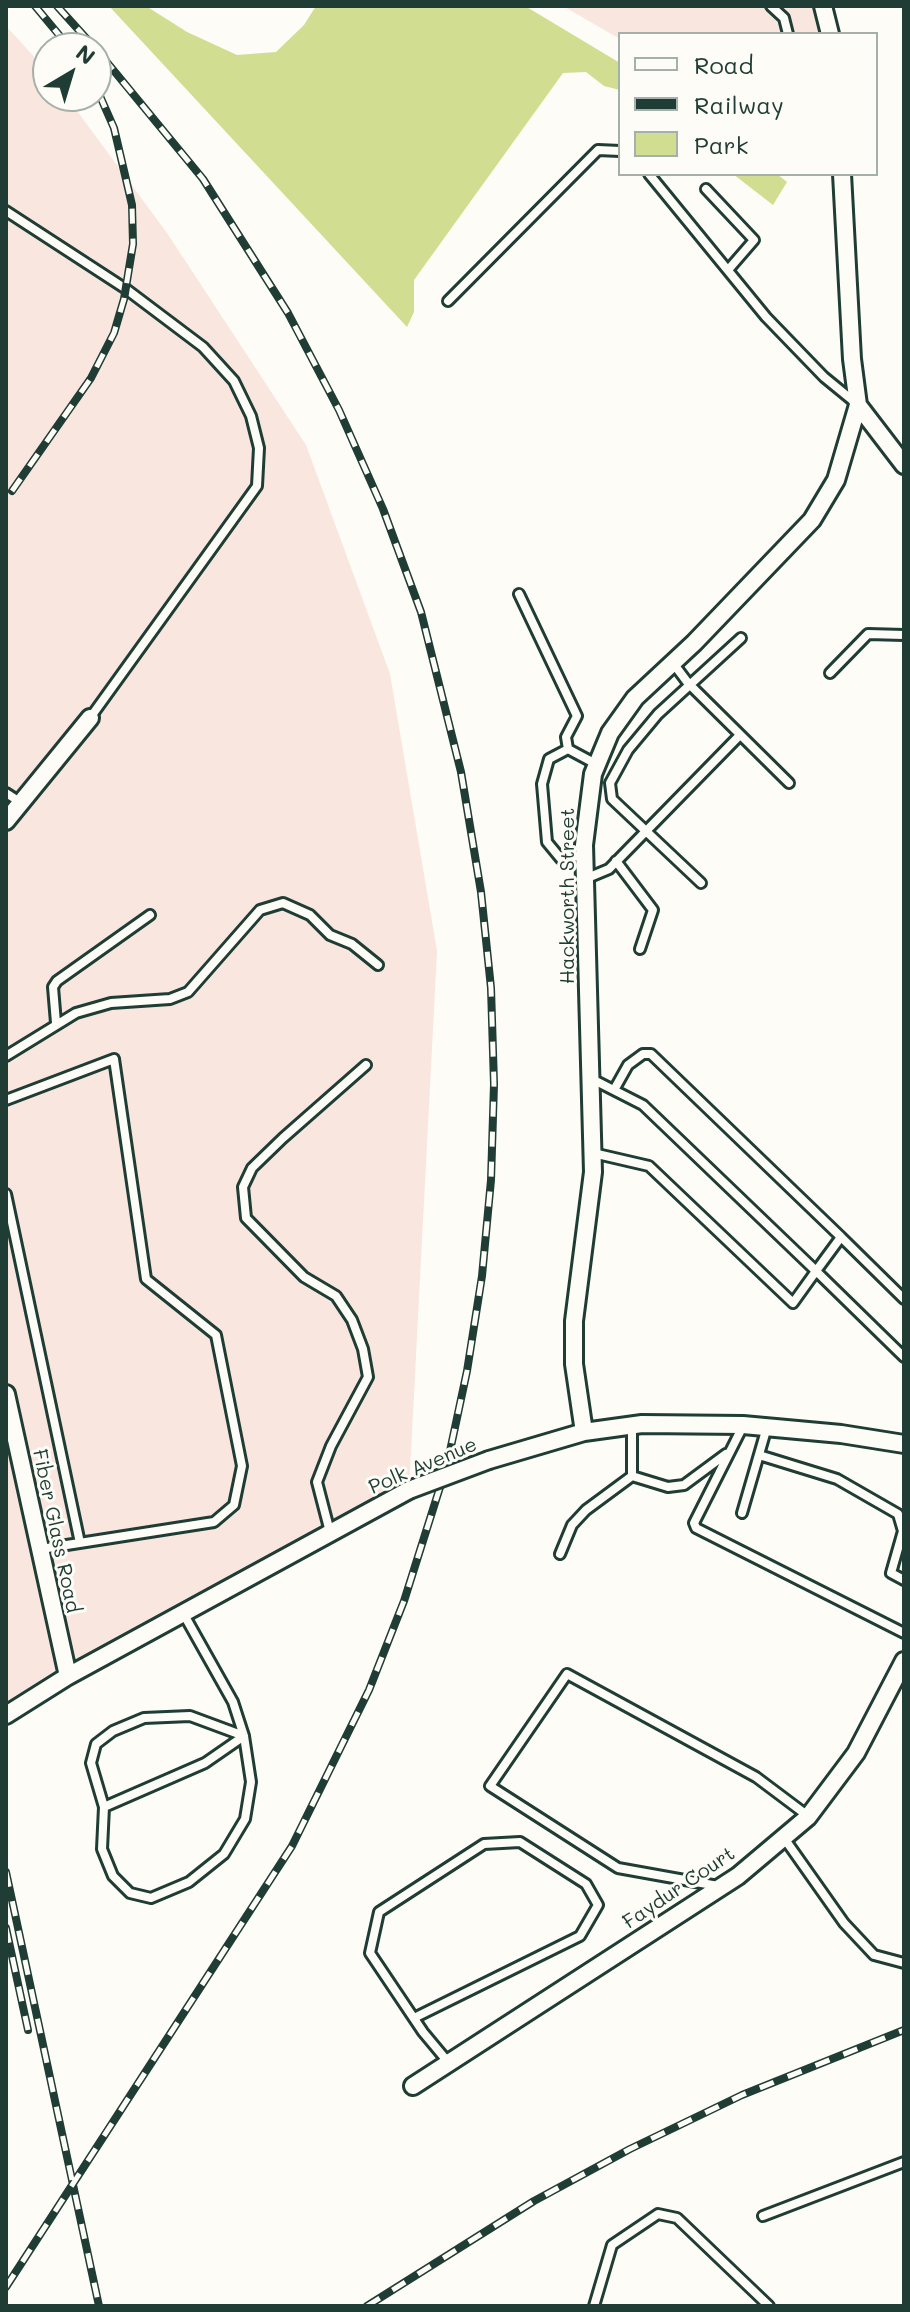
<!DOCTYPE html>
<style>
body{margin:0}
#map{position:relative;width:910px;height:2312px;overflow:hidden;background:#fdfcf7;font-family:Mali,sans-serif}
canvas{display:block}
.frame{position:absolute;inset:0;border:8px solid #1f3d34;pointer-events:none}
.legend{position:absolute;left:618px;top:32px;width:260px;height:144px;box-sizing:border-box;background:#fdfcf7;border:2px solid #a4b0a9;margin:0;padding:10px 14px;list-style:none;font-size:24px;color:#1f3d34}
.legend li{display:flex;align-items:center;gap:16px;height:40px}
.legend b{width:40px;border:2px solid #a4b0a9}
.north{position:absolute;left:32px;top:32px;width:80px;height:80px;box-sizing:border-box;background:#fdfcf7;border:2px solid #a4b0a9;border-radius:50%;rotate:38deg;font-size:22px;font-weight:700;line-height:32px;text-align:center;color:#1f3d34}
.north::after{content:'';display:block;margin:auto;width:28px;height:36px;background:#1f3d34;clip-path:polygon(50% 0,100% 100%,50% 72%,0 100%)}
</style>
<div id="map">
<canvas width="910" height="2312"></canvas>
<div class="frame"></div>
<ul class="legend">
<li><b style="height:10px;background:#fdfcf7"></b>Road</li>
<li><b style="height:10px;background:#1f3d34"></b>Railway</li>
<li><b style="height:22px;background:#d1dd90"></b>Park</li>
</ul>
<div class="north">N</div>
</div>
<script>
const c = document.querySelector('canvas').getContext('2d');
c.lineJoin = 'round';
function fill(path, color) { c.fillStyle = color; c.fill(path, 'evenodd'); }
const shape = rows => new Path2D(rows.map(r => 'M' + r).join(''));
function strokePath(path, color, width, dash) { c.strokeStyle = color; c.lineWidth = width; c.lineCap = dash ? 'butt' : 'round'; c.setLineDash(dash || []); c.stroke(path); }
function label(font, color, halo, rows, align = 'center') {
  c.font = font + ' Mali,sans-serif'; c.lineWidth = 6; c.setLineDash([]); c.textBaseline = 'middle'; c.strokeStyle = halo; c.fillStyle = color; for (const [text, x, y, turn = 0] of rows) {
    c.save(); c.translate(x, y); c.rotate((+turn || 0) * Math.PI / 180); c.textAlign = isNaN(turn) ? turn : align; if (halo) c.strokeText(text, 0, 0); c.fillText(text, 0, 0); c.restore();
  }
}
fill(shape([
 [563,6,823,6,830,34,620,34,620,39],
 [6,26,48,72,48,96,66,96,167,233,306,445,390,674,437,951,409,1490,6,1715]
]), '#f8e6df');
fill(shape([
 [109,6,146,6,187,32,237,55,276,52,304,25,316,6,525,6,620,63,620,90,604,86,586,72,563,73,414,280,414,312,407,327],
 [733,174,777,174,787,182,773,205]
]), '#d1dd90');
const service = shape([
 [771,6,784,18,788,34],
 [649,174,766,317,824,377,857,404],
 [706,189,754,240,728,270],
 [6,211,126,289,203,347,234,381,251,416,259,448,257,486,90,718],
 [448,301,598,150,620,151],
 [519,594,577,716,566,737,568,749,596,764],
 [673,663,688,683,789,783],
 [830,673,868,634,904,635],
 [568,749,549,759,542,784,547,842,561,859,584,855],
 [6,793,20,802],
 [616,861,653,910,640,949],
 [585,879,609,869,740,735],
 [701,883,612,799,610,783,628,750,658,714,741,638],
 [56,1023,53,987,57,981,150,915],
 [6,1056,76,1013,111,1003,170,999,188,992,260,910,283,903,310,915,330,935,352,944,378,965],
 [590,1078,643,1105,816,1271,793,1303,649,1166,593,1153],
 [614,1090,628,1065,643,1054,651,1054,841,1237,816,1271,904,1357],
 [6,1100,114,1059,146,1279,216,1335,242,1466,234,1505,214,1522,41,1549],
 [6,1194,80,1543],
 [841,1237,904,1299],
 [632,1426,632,1476,668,1487,684,1485,726,1454],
 [743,1426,694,1523,696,1528,904,1633],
 [759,1455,837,1479,898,1514,903,1531,891,1573,904,1580],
 [742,1513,767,1427],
 [330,1532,317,1482,331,1446,368,1377,363,1349,352,1320,336,1296,304,1277,246,1218,243,1187,252,1168,283,1138,366,1065],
 [560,1554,572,1525,586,1510,632,1476],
 [104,1807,205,1763,244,1736,190,1716,144,1718,113,1731,96,1744,91,1763,104,1807,102,1849,113,1876,130,1893,151,1898,189,1882,224,1854,245,1819,251,1782,244,1736,233,1702,183,1613],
 [784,1838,844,1923,874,1955,904,1963],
 [718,1886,618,1868,490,1786,567,1674,756,1777,808,1816],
 [414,2018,580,1936,598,1905,586,1884,520,1842,484,1844,379,1912,370,1953,423,2032,448,2062],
 [763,2216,904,2162],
 [594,2306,612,2245,658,2214,677,2218,769,2306]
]);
const minor = shape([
 [823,6,830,34],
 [842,174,852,359,858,405,904,465],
 [6,821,90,718],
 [6,1394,68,1676],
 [584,1432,574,1364,574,1321,593,1172,584,845,593,774,610,733,635,698,694,643,812,520,836,480,858,405],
 [489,1460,584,1432,642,1424,743,1425,841,1434,904,1444],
 [6,1715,68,1676,409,1490],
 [413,2086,738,1876,808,1817,856,1753,904,1661]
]);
strokePath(service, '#1f3d34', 14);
strokePath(minor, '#1f3d34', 22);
strokePath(service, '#fdfcf7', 8);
strokePath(minor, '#fdfcf7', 16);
const rail = shape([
 [35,6,70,48],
 [57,6,95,48],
 [12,491,91,378,114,333,124,299,133,244,132,205,114,128,96,87],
 [6,1872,99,2306],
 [6,1928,28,2030],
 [6,2287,292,1846,369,1690,404,1601,447,1465,467,1371,482,1276,491,1180,494,1084,491,988,481,892,461,772,421,612,383,509,339,410,288,313,203,179,96,49],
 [367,2306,534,2201,630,2149,742,2095,904,2030]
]);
strokePath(rail, '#1f3d34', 8);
strokePath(rail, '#fdfcf7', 5, [15]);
const minorBridge = shape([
 [409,1490,489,1460]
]);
strokePath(minorBridge, '#1f3d34', 22, []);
strokePath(minorBridge, '#fdfcf7', 16);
label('20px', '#1f3d34', '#fdfcf7', [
 ["Hackworth Street",568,896,-90],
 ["Polk Avenue",423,1466,-23],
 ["Fiber Glass Road",56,1531,78],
 ["Faydur Court",679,1888,-34]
]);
</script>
